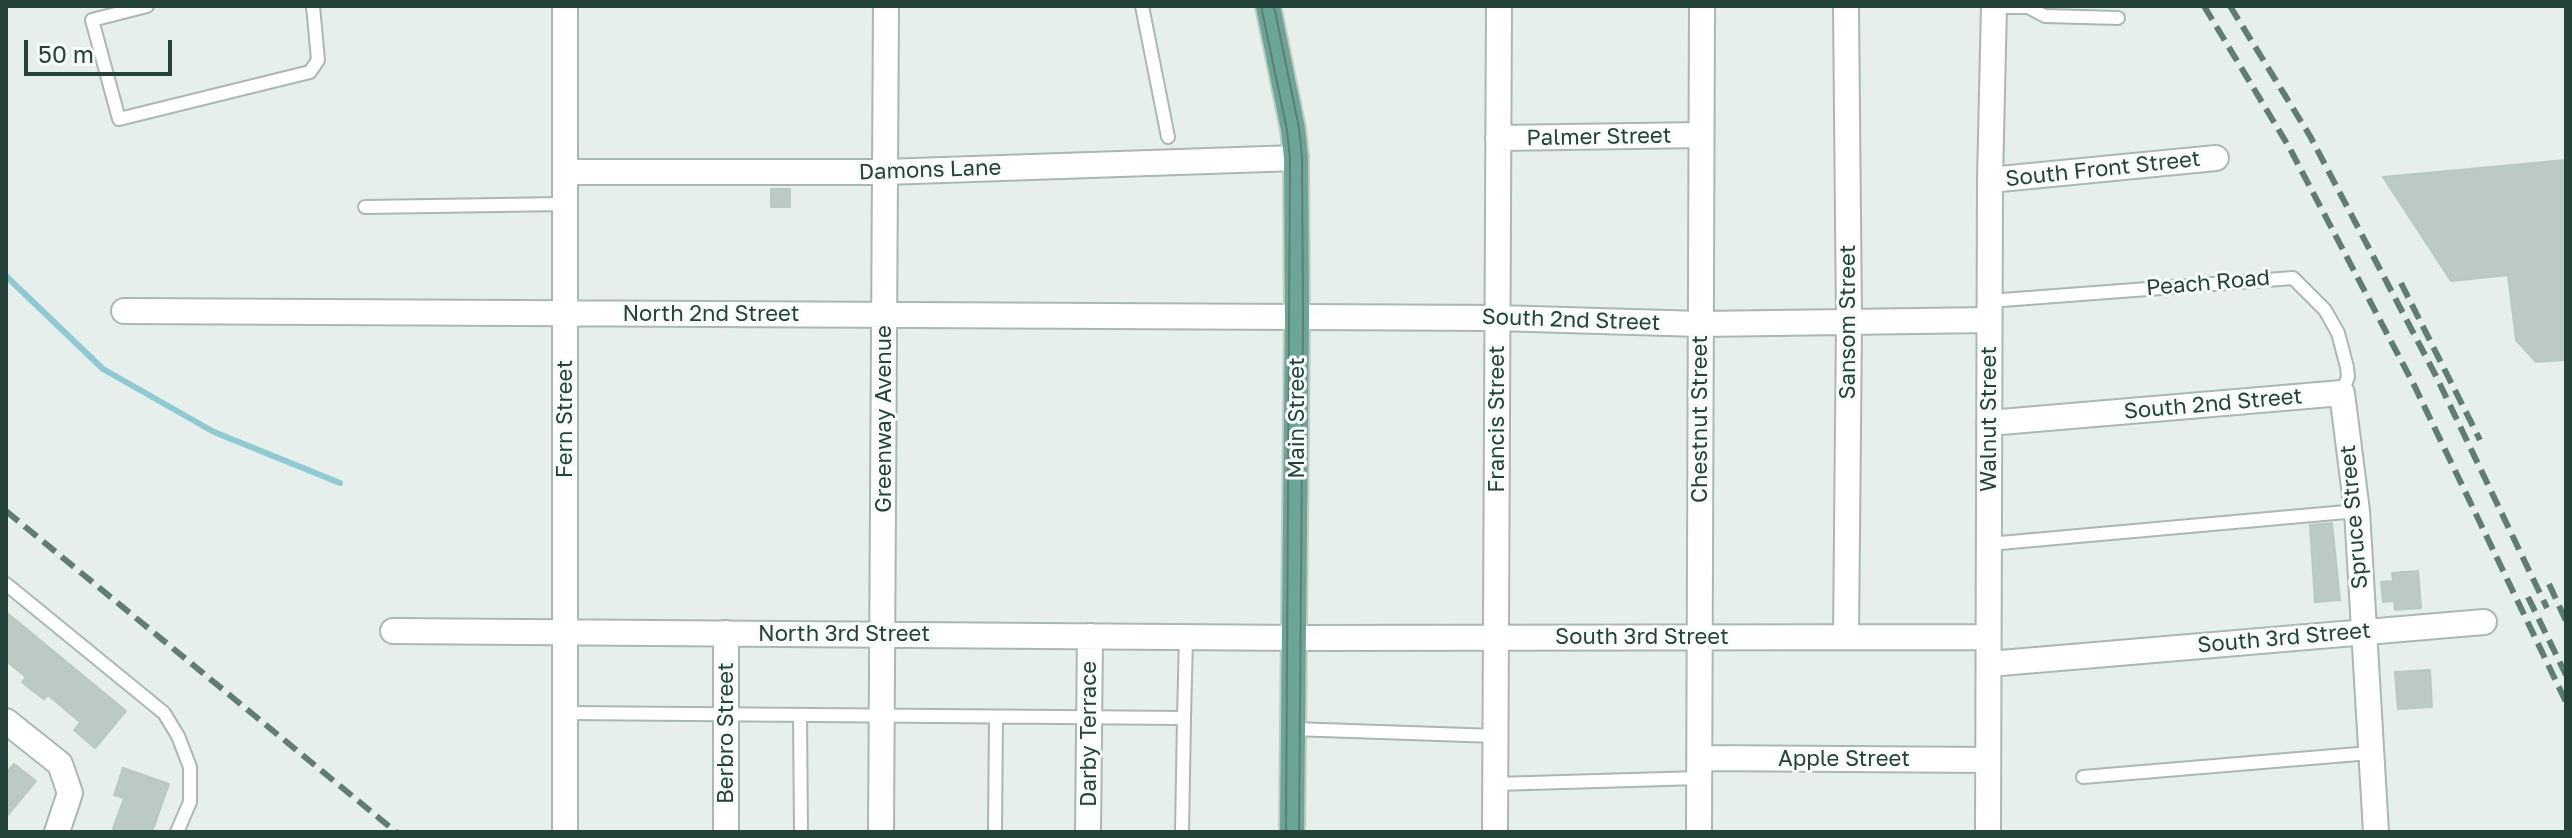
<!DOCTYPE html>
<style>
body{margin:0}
#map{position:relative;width:2572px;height:838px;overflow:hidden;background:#e6efeb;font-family:"Golos Text",sans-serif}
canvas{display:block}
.frame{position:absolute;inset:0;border:8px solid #24423a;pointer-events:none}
.scale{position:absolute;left:24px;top:40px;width:148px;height:36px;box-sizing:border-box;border:4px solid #24423a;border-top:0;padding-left:10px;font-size:24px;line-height:28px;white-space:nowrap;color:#24423a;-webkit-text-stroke:6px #f7fbf9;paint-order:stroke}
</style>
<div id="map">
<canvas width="2572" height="838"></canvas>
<div class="frame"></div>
<div class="scale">50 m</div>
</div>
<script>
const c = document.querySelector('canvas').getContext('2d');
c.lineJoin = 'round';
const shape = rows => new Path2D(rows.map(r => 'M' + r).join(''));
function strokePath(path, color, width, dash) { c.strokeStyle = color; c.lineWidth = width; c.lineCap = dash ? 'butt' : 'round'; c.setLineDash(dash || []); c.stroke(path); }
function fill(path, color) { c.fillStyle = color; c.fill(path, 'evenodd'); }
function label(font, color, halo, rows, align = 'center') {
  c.font = font + ' "Golos Text",sans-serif'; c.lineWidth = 6; c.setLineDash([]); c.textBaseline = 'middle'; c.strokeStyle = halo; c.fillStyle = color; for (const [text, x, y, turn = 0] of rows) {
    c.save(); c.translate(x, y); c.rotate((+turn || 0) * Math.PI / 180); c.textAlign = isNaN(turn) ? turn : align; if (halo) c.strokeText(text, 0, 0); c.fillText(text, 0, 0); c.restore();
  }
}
strokePath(shape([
 [6,276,103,369,214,432,340,483]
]), '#8ec9d4', 6);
const building = shape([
 [2566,160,2566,360,2536,362,2516,340,2508,275,2451,281,2383,177,2566,160],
 [771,189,790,189,790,207,771,207,771,189],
 [2332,523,2340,600,2315,602,2310,525,2332,523],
 [2418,571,2421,608,2395,610,2394,601,2383,602,2381,582,2393,581,2392,573,2418,571],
 [6,612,126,711,95,748,74,730,80,722,48,695,44,699,33,691,22,682,26,677,6,661,6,612],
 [2430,670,2432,707,2398,709,2395,672,2430,670],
 [14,764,36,781,6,817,6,773,14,764],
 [123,768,169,784,152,832,112,832,124,798,114,795,123,768]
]);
fill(building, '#bbcac4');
strokePath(building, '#b8c9c2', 2);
const lane = shape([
 [147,6,92,20,119,119,310,72,318,60,313,6],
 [1142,6,1168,137],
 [1994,7,2028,7,2045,16,2118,18],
 [365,207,565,204],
 [1989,301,2293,278,2325,310,2338,333,2347,367,2348,377,2342,393],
 [1989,544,2357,511],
 [6,584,164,713,178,736,190,767,190,802,177,832],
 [565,713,1184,718,1186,637],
 [800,715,801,832],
 [1293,729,1496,736],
 [2083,777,2370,753],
 [1496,784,1699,778],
 [995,832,996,717],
 [1182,832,1184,718]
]);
const street = shape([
 [565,6,565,832],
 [1846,6,1849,322,1846,637],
 [1498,138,1701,135],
 [565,172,885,172,1296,158],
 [1990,180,2216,158],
 [124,311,1497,318,1701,324,1989,320],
 [1989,423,2342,393,2357,511,2376,832],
 [393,631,1302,638,1988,637],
 [726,633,726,832],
 [1989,664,2484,622],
 [6,721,60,764,70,793,57,832],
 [1700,758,1988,760],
 [881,832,886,6],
 [1088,832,1090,636],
 [1495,832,1499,6],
 [1699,832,1702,6],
 [1988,832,1990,180,1994,6]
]);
const primary = shape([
 [1268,6,1293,129,1296,158,1297,318,1292,832]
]);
strokePath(lane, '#a8b8b2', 16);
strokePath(street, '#a8b8b2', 28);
strokePath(primary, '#c2cac8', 28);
strokePath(lane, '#fff', 12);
strokePath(street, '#fff', 24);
strokePath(primary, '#6aa596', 24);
strokePath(shape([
 [1261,6,1287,130,1290,158,1286,832],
 [1274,6,1299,128,1302,157,1303,317,1299,832]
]), '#5f7d75', 2);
strokePath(shape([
 [2204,6,2289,147,2415,387,2566,702],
 [2230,6,2310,136,2436,376,2547,608],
 [2401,283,2480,440],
 [6,511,396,832],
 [2549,584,2566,621],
 [2528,597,2566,675]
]), '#5f7d75', 6, [16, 8]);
label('22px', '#24423a', '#f7fbf9', [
 ["Palmer Street",1599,137,-1],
 ["South Front Street",2103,169,-6],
 ["Damons Lane",930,170,-2],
 ["Peach Road",2208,283,-5],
 ["North 2nd Street",711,314],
 ["South 2nd Street",1571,320,2],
 ["Sansom Street",1848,322,-90],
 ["South 2nd Street",2213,404,-5],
 ["Main Street",1297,418,-90],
 ["Fern Street",565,419,-90],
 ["Greenway Avenue",884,419,-90],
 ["Francis Street",1497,419,-90],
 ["Chestnut Street",1700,419,-90],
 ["Walnut Street",1989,419,-90],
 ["Spruce Street",2354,517,-95],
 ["North 3rd Street",844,634],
 ["South 3rd Street",1642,637],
 ["South 3rd Street",2284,638,-5],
 ["Berbro Street",726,733,-90],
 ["Darby Terrace",1089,734,-90],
 ["Apple Street",1844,759]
]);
</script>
